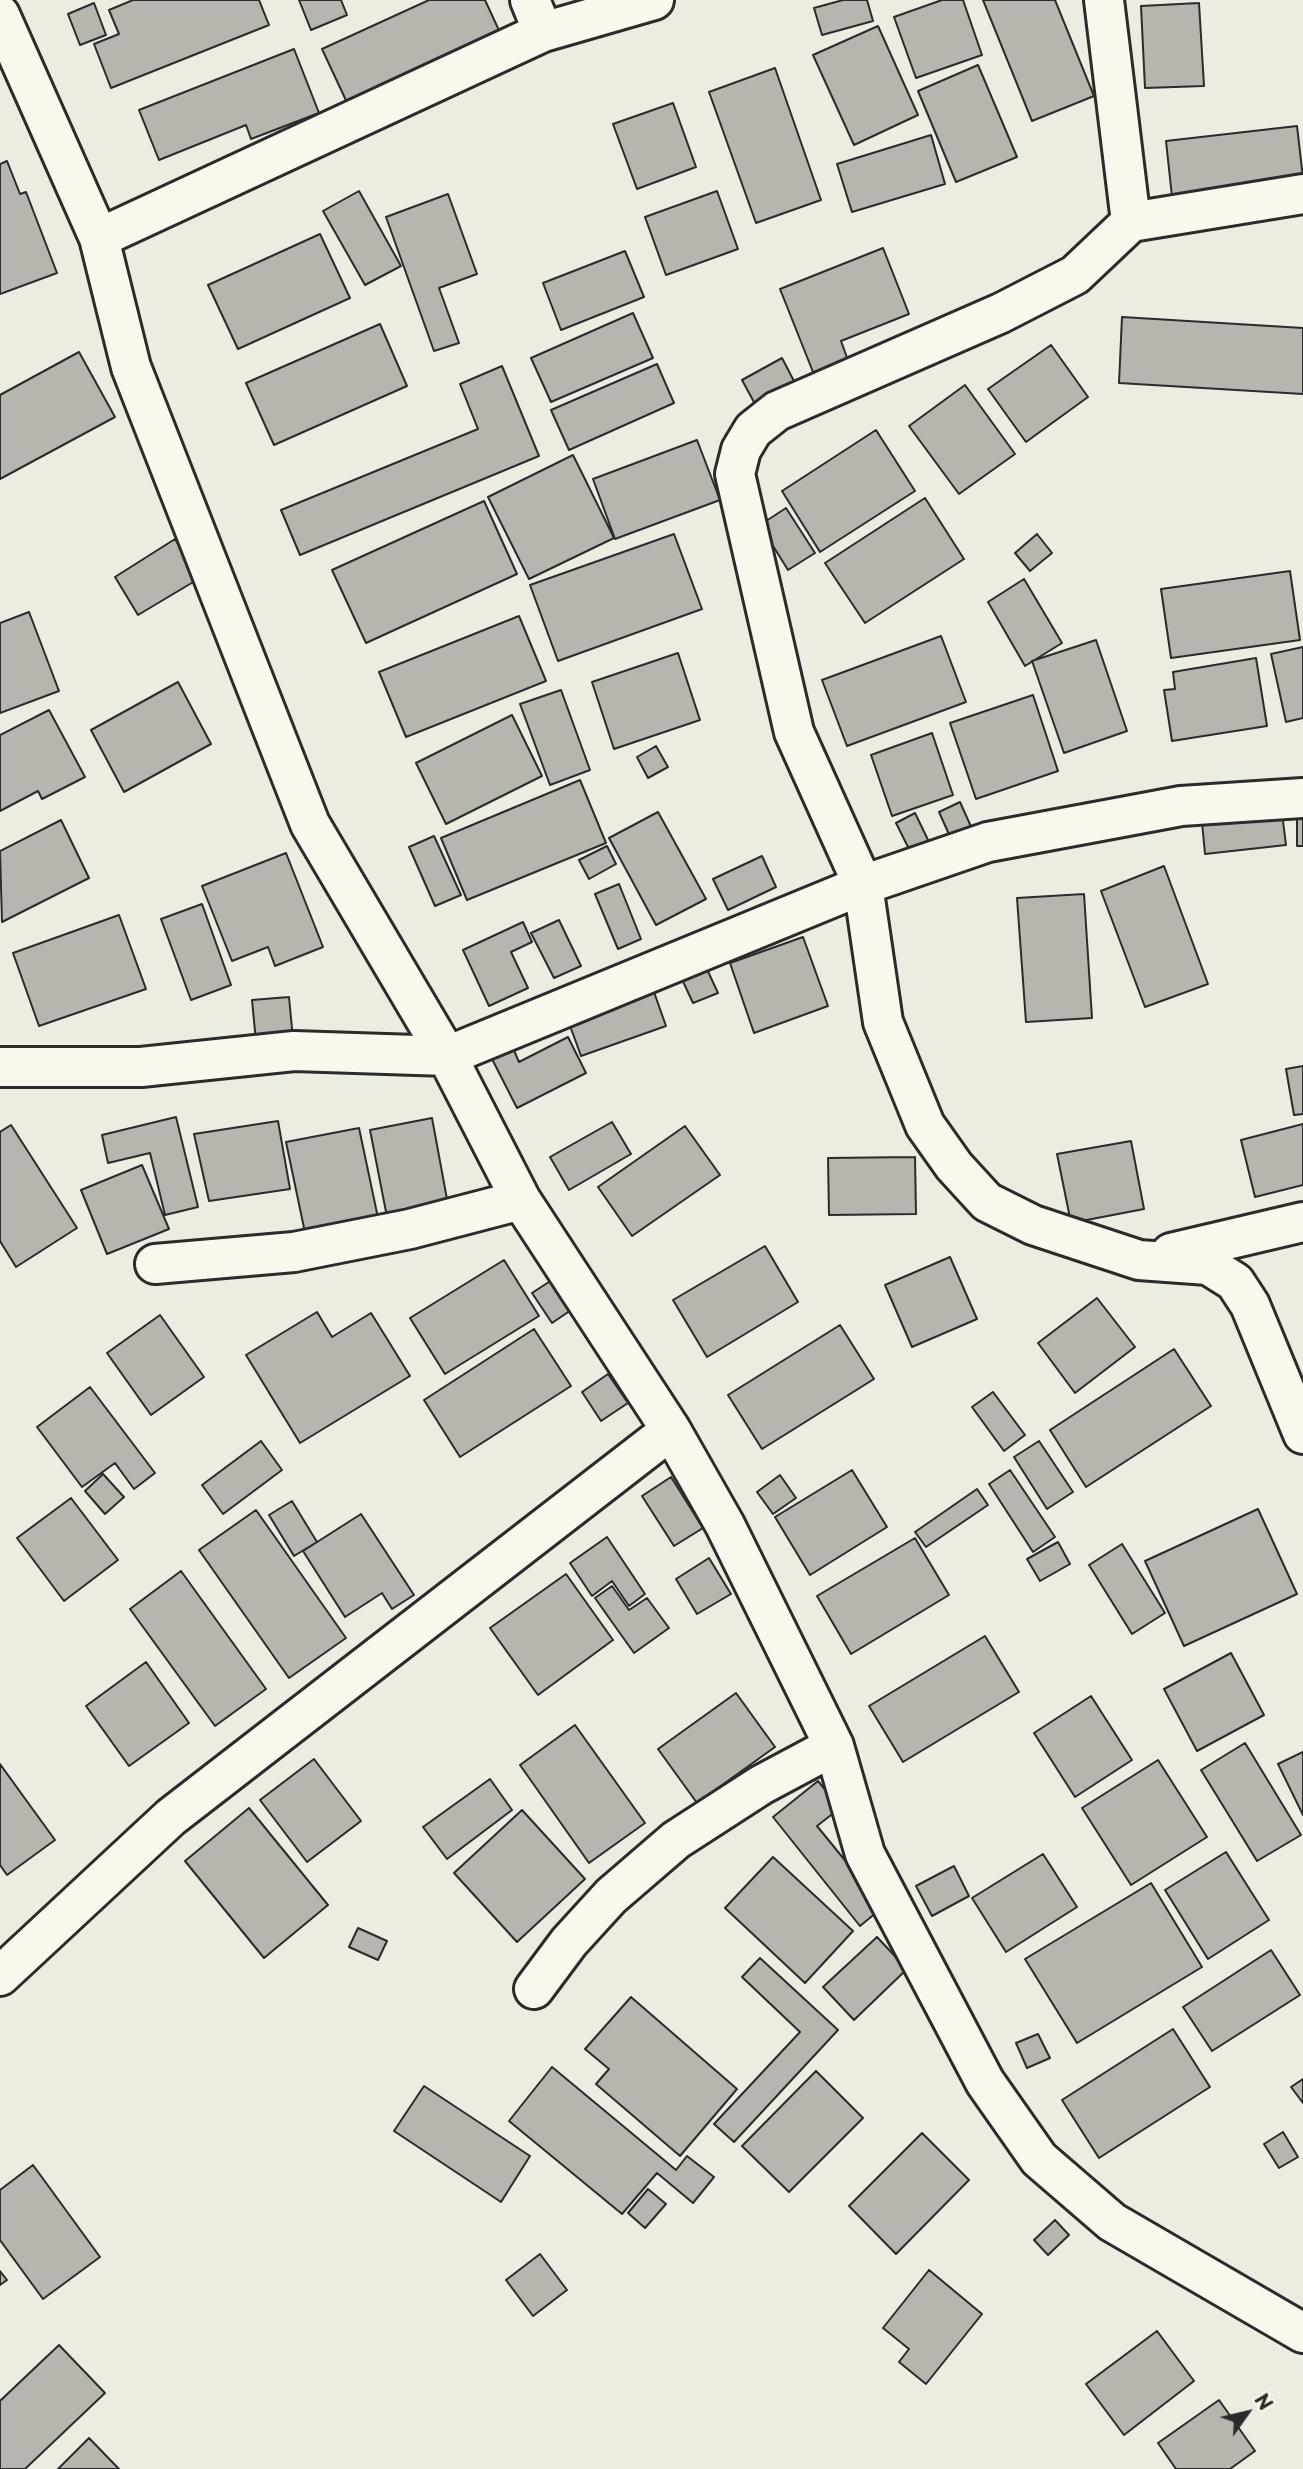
<!DOCTYPE html>
<style>
body{margin:0}
#map{position:relative;width:1303px;height:2469px;overflow:hidden;background:#eeebe0;font-family:"Playpen Sans",sans-serif}
canvas{display:block}
.north{position:absolute;left:1212px;top:2378px;width:70px;height:70px;-webkit-text-stroke:5px #fbf7ec;paint-order:stroke;rotate:56deg;font-size:19px;font-weight:700;line-height:28px;text-align:center;color:#2b2b2b}
.north::after{content:'';display:block;margin:auto;width:24px;height:32px;background:#2b2b2b;clip-path:polygon(50% 0,100% 100%,50% 72%,0 100%)}
</style>
<div id="map">
<canvas width="1303" height="2469"></canvas>
<div class="north">N</div>
</div>
<script>
const ctx = document.querySelector('canvas').getContext('2d');
ctx.lineJoin = 'round';
function fill(path, color) { ctx.fillStyle = color; ctx.fill(path, 'evenodd'); }
const poly = rows => new Path2D(rows.map(r => 'M' + r).join(''));
function strokePath(path, color, width, dash) { ctx.strokeStyle = color; ctx.lineWidth = width; ctx.lineCap = dash ? 'butt' : 'round'; ctx.setLineDash(dash || []); ctx.stroke(path); }
const building = poly([
 [133,0,259,0,269,25,111,88,94,44,119,34,109,10,133,0],
 [299,0,341,0,347,15,311,30,299,0],
 [429,0,485,0,503,39,350,109,322,49,429,0],
 [843,0,867,0,873,21,822,35,814,8,843,0],
 [942,0,963,0,982,55,916,78,894,17,942,0],
 [983,0,1055,0,1094,96,1032,121,983,0],
 [94,3,106,35,80,45,68,14,94,3],
 [1199,3,1204,86,1145,88,1141,6,1199,3],
 [878,26,918,115,854,145,813,55,878,26],
 [294,49,319,113,251,139,246,125,159,160,139,110,294,49],
 [978,65,1017,157,956,182,918,91,978,65],
 [775,68,821,200,756,223,709,92,775,68],
 [673,103,696,167,637,189,613,124,673,103],
 [1297,126,1303,178,1173,206,1166,141,1297,126],
 [931,135,945,184,852,212,837,164,931,135],
 [7,161,20,194,26,192,57,273,0,294,0,164,7,161],
 [359,191,401,266,365,285,323,211,359,191],
 [717,191,738,249,666,275,645,217,717,191],
 [448,194,477,274,439,288,459,343,434,351,386,217,448,194],
 [320,234,350,298,238,349,208,285,320,234],
 [883,248,909,314,841,341,849,363,815,377,780,289,883,248],
 [625,251,644,297,561,330,543,283,625,251],
 [633,313,653,358,551,402,531,358,633,313],
 [1122,317,1303,328,1303,394,1119,383,1122,317],
 [380,324,407,386,274,445,246,383,380,324],
 [1051,345,1088,397,1026,442,988,389,1051,345],
 [79,352,115,417,0,479,0,395,79,352],
 [782,358,795,383,755,404,742,380,782,358],
 [657,364,674,403,569,450,551,410,657,364],
 [502,366,539,456,300,555,281,510,478,429,460,384,502,366],
 [965,385,1015,454,959,494,909,426,965,385],
 [876,430,915,491,820,552,782,491,876,430],
 [697,440,720,500,615,539,593,479,697,440],
 [573,455,614,538,529,579,488,497,573,455],
 [925,498,964,559,865,623,825,563,925,498],
 [484,501,517,574,366,643,332,570,484,501],
 [786,508,815,553,788,570,760,525,786,508],
 [674,534,702,609,558,661,530,585,674,534],
 [1037,534,1052,553,1030,571,1015,553,1037,534],
 [175,539,200,578,138,615,115,577,175,539],
 [1290,571,1300,640,1171,658,1161,589,1290,571],
 [1024,579,1062,643,1025,666,988,602,1024,579],
 [29,612,59,691,0,713,0,623,29,612],
 [519,616,546,681,406,737,379,672,519,616],
 [941,636,966,702,847,746,822,680,941,636],
 [1096,640,1127,731,1064,753,1032,661,1096,640],
 [1303,647,1303,718,1286,722,1271,654,1303,647],
 [678,653,700,720,614,749,592,682,678,653],
 [1256,658,1267,726,1172,741,1164,690,1175,689,1173,672,1256,658],
 [178,682,211,744,124,792,91,730,178,682],
 [561,690,590,770,550,785,520,704,561,690],
 [1033,695,1058,771,976,799,950,723,1033,695],
 [49,710,85,777,42,799,38,791,0,811,0,735,49,710],
 [512,715,542,776,446,824,416,763,512,715],
 [932,733,953,795,892,816,871,755,932,733],
 [656,746,668,767,648,778,637,757,656,746],
 [580,780,606,843,467,900,441,838,580,780],
 [960,802,973,831,952,841,939,812,960,802],
 [1297,810,1303,810,1303,846,1297,846,1297,810],
 [658,812,706,899,656,925,609,838,658,812],
 [915,813,930,844,911,853,896,823,915,813],
 [1282,813,1286,845,1205,854,1202,822,1282,813],
 [61,820,89,878,2,922,0,851,61,820],
 [434,836,461,895,435,906,409,847,434,836],
 [607,846,616,864,589,879,579,860,607,846],
 [286,853,323,947,275,966,268,947,232,961,202,886,286,853],
 [762,856,776,887,728,910,713,879,762,856],
 [1164,866,1208,984,1145,1007,1101,891,1164,866],
 [619,884,641,939,618,949,595,894,619,884],
 [1084,894,1092,1018,1026,1022,1017,898,1084,894],
 [202,904,231,985,191,1000,161,919,202,904],
 [119,915,146,989,39,1026,13,953,119,915],
 [559,920,581,966,554,978,531,933,559,920],
 [523,922,532,942,511,952,528,988,489,1006,463,950,523,922],
 [803,937,828,1006,754,1033,730,963,803,937],
 [705,965,718,993,693,1003,680,975,705,965],
 [654,992,666,1026,581,1056,569,1023,654,992],
 [289,997,293,1039,256,1042,252,1000,289,997],
 [568,1037,586,1073,517,1108,491,1057,512,1046,519,1062,568,1037],
 [1303,1066,1303,1114,1294,1115,1286,1069,1303,1066],
 [176,1117,198,1207,165,1215,150,1153,108,1163,102,1135,176,1117],
 [432,1118,449,1210,388,1222,370,1130,432,1118],
 [278,1121,290,1189,209,1201,194,1134,278,1121],
 [612,1122,631,1154,569,1190,550,1157,612,1122],
 [1303,1124,1303,1185,1255,1197,1241,1140,1303,1124],
 [11,1125,77,1228,16,1267,0,1241,0,1132,11,1125],
 [685,1126,720,1175,632,1236,598,1187,685,1126],
 [359,1128,381,1232,308,1247,286,1142,359,1128],
 [1131,1141,1144,1209,1071,1223,1057,1154,1131,1141],
 [915,1157,916,1214,829,1215,828,1158,915,1157],
 [142,1165,169,1229,107,1254,81,1190,142,1165],
 [765,1246,798,1302,707,1357,673,1300,765,1246],
 [950,1257,977,1319,912,1347,885,1285,950,1257],
 [504,1260,539,1316,445,1374,410,1318,504,1260],
 [561,1274,580,1304,552,1323,532,1293,561,1274],
 [1097,1298,1135,1347,1075,1393,1038,1343,1097,1298],
 [317,1312,332,1337,371,1313,410,1376,300,1443,246,1355,317,1312],
 [160,1315,204,1377,151,1415,107,1353,160,1315],
 [840,1325,874,1379,762,1449,728,1395,840,1325],
 [534,1329,571,1386,460,1457,424,1400,534,1329],
 [1174,1349,1211,1406,1086,1487,1050,1430,1174,1349],
 [608,1374,628,1403,601,1421,582,1392,608,1374],
 [90,1387,155,1473,134,1489,115,1463,82,1487,37,1427,90,1387],
 [993,1392,1025,1435,1004,1451,972,1407,993,1392],
 [261,1441,282,1470,223,1514,202,1485,261,1441],
 [1039,1441,1073,1492,1047,1509,1014,1457,1039,1441],
 [852,1470,887,1527,810,1575,775,1517,852,1470],
 [1010,1470,1055,1537,1033,1552,989,1484,1010,1470],
 [103,1474,124,1497,105,1514,85,1491,103,1474],
 [780,1475,796,1498,773,1514,757,1492,780,1475],
 [671,1477,703,1528,674,1546,642,1496,671,1477],
 [977,1489,988,1505,926,1547,915,1532,977,1489],
 [71,1498,118,1560,64,1601,17,1538,71,1498],
 [292,1501,317,1542,294,1556,269,1515,292,1501],
 [1258,1509,1297,1594,1184,1646,1145,1561,1258,1509],
 [256,1510,346,1638,289,1678,199,1550,256,1510],
 [361,1514,414,1595,392,1609,382,1593,345,1617,303,1551,361,1514],
 [607,1537,645,1594,629,1606,612,1581,592,1596,570,1563,607,1537],
 [915,1538,949,1595,851,1654,817,1596,915,1538],
 [1058,1542,1070,1564,1040,1581,1027,1559,1058,1542],
 [1122,1544,1165,1613,1132,1634,1089,1565,1122,1544],
 [709,1558,731,1594,697,1614,676,1579,709,1558],
 [181,1571,266,1689,215,1726,130,1609,181,1571],
 [566,1574,613,1640,538,1695,490,1628,566,1574],
 [612,1586,629,1610,647,1598,669,1628,634,1653,595,1598,612,1586],
 [985,1636,1019,1692,903,1762,869,1706,985,1636],
 [1231,1653,1264,1715,1197,1751,1164,1689,1231,1653],
 [146,1662,189,1723,129,1766,86,1706,146,1662],
 [736,1693,775,1747,697,1803,658,1749,736,1693],
 [1091,1696,1132,1760,1075,1797,1034,1733,1091,1696],
 [575,1725,645,1823,589,1863,520,1765,575,1725],
 [1245,1743,1301,1835,1257,1861,1201,1770,1245,1743],
 [1303,1752,1303,1815,1278,1764,1303,1752],
 [314,1759,361,1821,307,1862,260,1800,314,1759],
 [1158,1760,1207,1837,1131,1885,1082,1808,1158,1760],
 [0,1764,55,1840,7,1875,0,1865,0,1764],
 [490,1779,512,1810,447,1859,423,1827,490,1779],
 [818,1781,840,1808,817,1826,883,1907,860,1926,773,1817,818,1781],
 [249,1808,328,1905,264,1958,185,1861,249,1808],
 [522,1810,585,1879,517,1942,454,1873,522,1810],
 [1226,1852,1269,1920,1208,1959,1165,1890,1226,1852],
 [1043,1854,1077,1907,1006,1952,972,1898,1043,1854],
 [773,1857,853,1931,805,1983,725,1908,773,1857],
 [954,1866,969,1896,932,1916,916,1886,954,1866],
 [1151,1883,1202,1967,1077,2043,1025,1959,1151,1883],
 [358,1928,387,1941,378,1960,349,1947,358,1928],
 [877,1937,907,1969,854,2020,823,1987,877,1937],
 [1271,1950,1300,1995,1212,2051,1183,2007,1271,1950],
 [760,1958,838,2030,734,2142,714,2124,800,2032,742,1977,760,1958],
 [631,1997,737,2089,680,2156,596,2084,609,2069,585,2049,631,1997],
 [1173,2029,1210,2087,1099,2158,1062,2100,1173,2029],
 [1038,2034,1050,2058,1027,2068,1016,2043,1038,2034],
 [552,2067,676,2170,687,2156,714,2177,693,2203,657,2173,622,2214,509,2121,552,2067],
 [816,2071,863,2118,789,2192,742,2146,816,2071],
 [1303,2079,1303,2103,1291,2087,1303,2079],
 [424,2086,530,2156,501,2202,394,2131,424,2086],
 [1283,2132,1298,2157,1279,2168,1264,2144,1283,2132],
 [922,2133,969,2180,896,2254,849,2206,922,2133],
 [33,2165,100,2257,43,2299,0,2240,0,2190,33,2165],
 [648,2189,666,2204,645,2228,628,2213,648,2189],
 [1055,2220,1069,2235,1048,2255,1034,2240,1055,2220],
 [540,2254,567,2290,533,2316,506,2280,540,2254],
 [929,2270,982,2314,926,2384,899,2362,909,2349,883,2328,929,2270],
 [0,2271,7,2280,0,2285,0,2271],
 [1157,2331,1194,2381,1124,2435,1086,2384,1157,2331],
 [59,2345,105,2393,25,2469,0,2469,0,2401,59,2345],
 [1219,2400,1255,2451,1230,2469,1176,2469,1158,2443,1219,2400],
 [89,2438,119,2469,58,2469,89,2438]
]);
fill(building, '#b8b5ae');
strokePath(building, '#2b2b2b', 2);
const minor = poly([
 [530,0,543,32],
 [1104,0,1131,222,1075,275,1001,313,777,411,753,430,741,450,735,474,794,732,863,885,883,1022,925,1125,954,1166,987,1202,1033,1225,1139,1260,1208,1265,1235,1282,1250,1305,1303,1434],
 [0,15,99,238,131,367,310,824,447,1056,521,1200,671,1430,725,1525,834,1746,865,1854,985,2082,1039,2159,1112,2222,1303,2333],
 [1131,222,1303,194],
 [99,238,543,32,654,0],
 [0,1067,141,1067,294,1051,447,1056,863,885,988,842,1181,806,1303,798],
 [1171,1253,1303,1222],
 [155,1264,294,1252,410,1229,521,1200],
 [0,1976,171,1817,671,1430],
 [534,1989,569,1942,611,1896,676,1840,761,1785,834,1746]
]);
strokePath(minor, '#2b2b2b', 44);
strokePath(minor, '#fbf7ec', 38);
</script>
